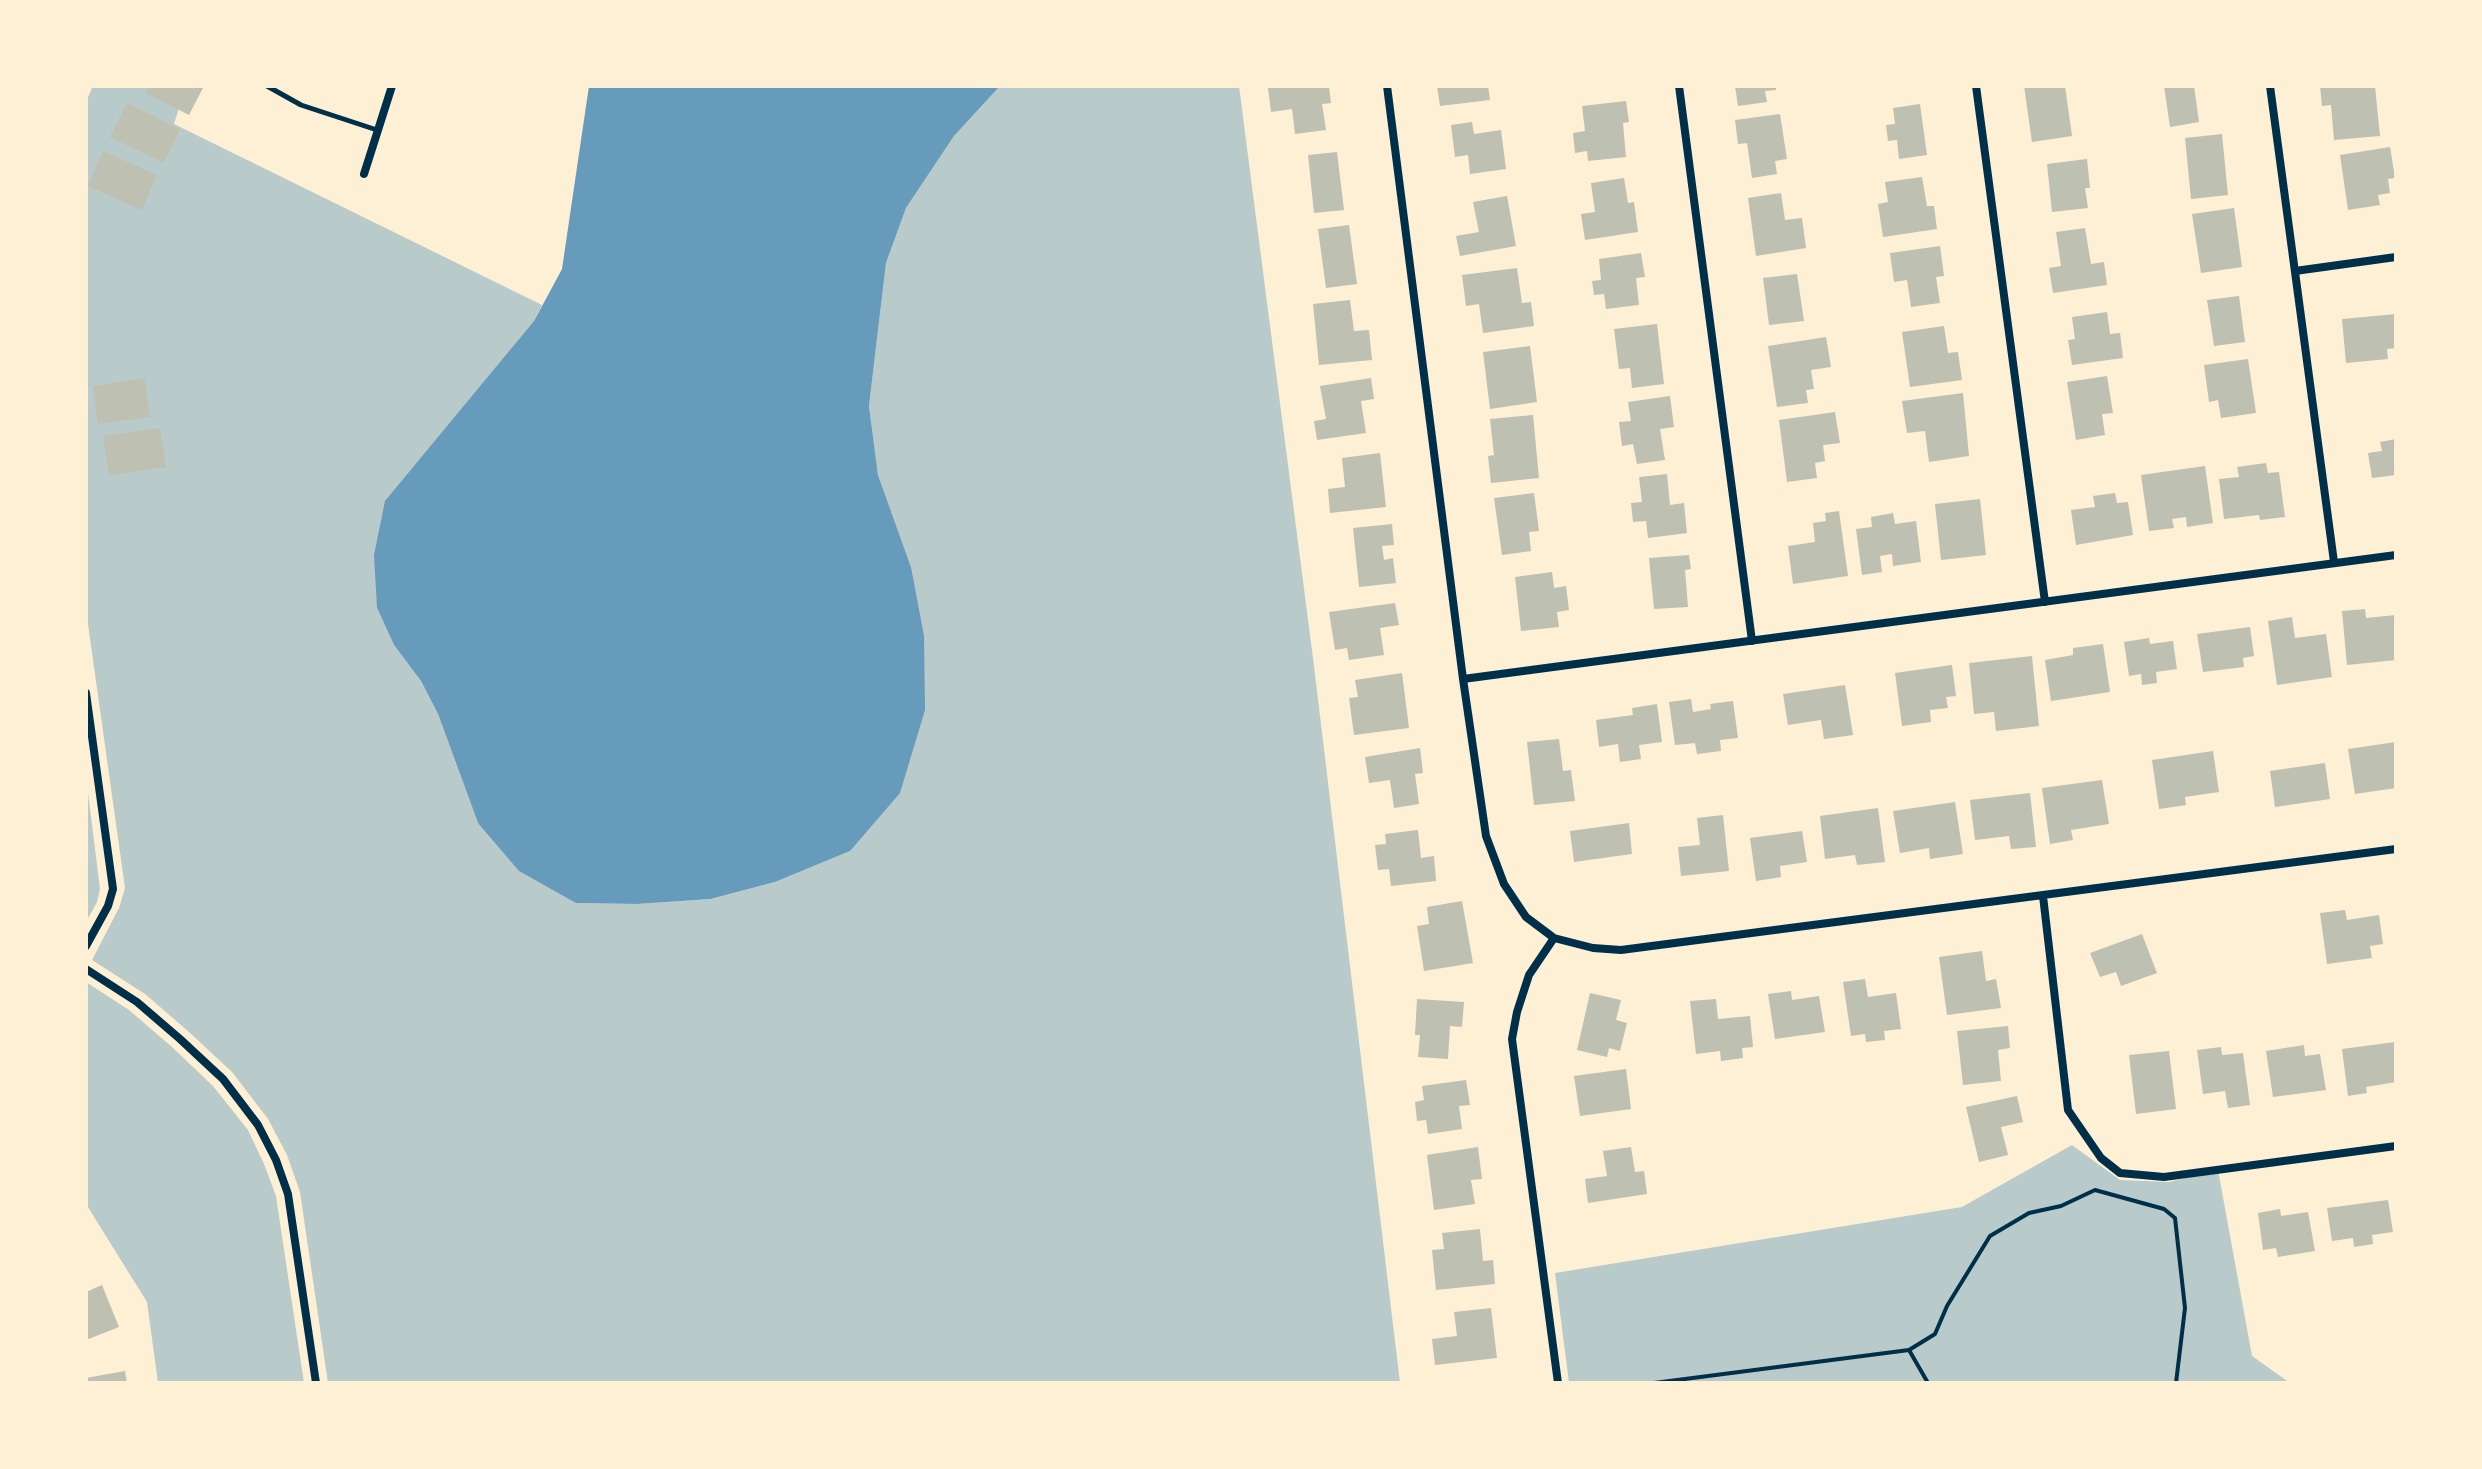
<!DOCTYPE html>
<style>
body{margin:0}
#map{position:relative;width:2482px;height:1469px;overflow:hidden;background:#fdf0d5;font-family:"Sofia Sans Condensed",sans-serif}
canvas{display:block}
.frame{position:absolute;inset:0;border:88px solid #fdf0d5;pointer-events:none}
</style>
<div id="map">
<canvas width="2482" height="1469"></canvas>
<div class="frame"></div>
</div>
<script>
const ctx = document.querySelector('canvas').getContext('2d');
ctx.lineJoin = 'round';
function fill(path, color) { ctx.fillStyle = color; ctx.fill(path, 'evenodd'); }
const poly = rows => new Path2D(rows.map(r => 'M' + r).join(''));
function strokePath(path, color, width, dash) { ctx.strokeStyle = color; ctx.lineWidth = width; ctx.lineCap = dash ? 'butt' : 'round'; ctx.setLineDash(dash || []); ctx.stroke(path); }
fill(poly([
 [93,86,186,86,174,124,542,305,534,321,435,443,377,608,394,645,421,681,438,714,478,823,576,903,637,904,712,899,775,882,850,851,911,567,878,475,869,406,886,263,906,208,954,136,1000,86,1239,86,1314,666,1400,1383,328,1383,300,1192,287,1155,268,1119,232,1072,189,1032,145,994,92,960,119,908,125,888,86,610,86,102],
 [86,777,100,889,97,902,86,922],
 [86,982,129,1010,172,1047,213,1086,248,1130,264,1164,276,1196,304,1383,158,1383,147,1302,86,1204],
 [2072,1145,2120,1180,2169,1182,2218,1170,2252,1356,2290,1383,1569,1383,1555,1273,1962,1207]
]), '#b9caca');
fill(poly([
 [589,86,1000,86,954,136,906,208,886,263,869,406,878,475,911,567,924,636,925,710,900,793,850,851,775,882,711,899,637,904,576,903,519,871,478,823,438,714,421,681,394,645,377,608,374,555,385,501,534,321,562,269]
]), '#669bbc');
fill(poly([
 [149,86,204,86,189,115,145,93],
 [1279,86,1329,86,1331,103,1322,104,1326,130,1295,134,1292,109,1271,112,1268,88],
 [1437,86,1488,86,1490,100,1440,106],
 [1735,86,1776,86,1776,90,1765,91,1767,102,1738,106],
 [2024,86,2065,86,2072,136,2032,142],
 [2164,86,2194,86,2199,122,2170,127],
 [2320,86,2375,86,2380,136,2334,140,2331,105,2322,106],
 [1626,101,1629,122,1623,123,1626,157,1588,161,1587,151,1575,153,1573,133,1585,131,1582,106],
 [127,103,180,129,164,163,110,137],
 [1920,104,1927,155,1899,159,1897,140,1888,141,1886,125,1895,124,1893,108],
 [1780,114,1787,159,1775,161,1777,174,1752,178,1747,143,1738,144,1735,120],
 [1472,122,1474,134,1501,130,1506,169,1470,174,1468,155,1455,157,1451,125],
 [2222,134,2228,195,2191,199,2185,138],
 [2390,147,2395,178,2388,179,2390,193,2378,195,2380,205,2348,210,2340,155],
 [103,151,157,175,142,210,88,186],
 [1337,152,1344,210,1314,213,1308,155],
 [2087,159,2090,188,2085,188,2088,208,2052,212,2047,164],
 [1922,177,1927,206,1934,206,1937,229,1883,237,1878,204,1888,202,1885,182],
 [1624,178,1628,203,1634,202,1638,232,1585,240,1581,214,1595,212,1591,183],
 [1781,193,1785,220,1802,218,1806,248,1756,256,1748,198],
 [1507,196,1516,246,1460,256,1456,236,1479,232,1473,202],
 [2234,208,2242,267,2201,273,2192,214],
 [1349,225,1357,284,1326,288,1318,229],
 [2085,228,2091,264,2104,262,2107,285,2053,293,2049,268,2061,266,2056,232],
 [1940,246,1944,276,1936,277,1940,303,1911,307,1907,280,1894,282,1890,253],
 [1641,253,1645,277,1636,278,1639,305,1606,309,1604,294,1594,295,1592,281,1601,280,1599,259],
 [1517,268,1522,303,1531,302,1534,326,1483,333,1479,304,1466,306,1462,275],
 [1797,274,1804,321,1769,325,1763,278],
 [2239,296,2245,342,2214,346,2207,300],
 [1350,300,1354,331,1369,330,1372,360,1319,365,1313,304],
 [2107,312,2110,334,2120,333,2123,358,2072,365,2068,340,2075,339,2072,317],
 [2396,314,2396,348,2387,349,2388,359,2346,363,2342,319],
 [1657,324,1664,384,1632,388,1630,368,1619,369,1614,329],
 [1944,326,1948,353,1958,352,1962,380,1910,387,1902,332],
 [1826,337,1831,367,1811,370,1814,389,1806,390,1808,403,1777,407,1768,346],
 [1530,346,1537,402,1490,409,1483,352],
 [2248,359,2256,413,2221,418,2218,400,2209,402,2204,365],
 [2107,376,2113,413,2102,414,2105,435,2076,440,2067,382],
 [145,378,150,417,98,424,93,386],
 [1371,378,1374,399,1361,401,1366,433,1317,440,1314,421,1326,419,1320,386],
 [1963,393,1969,456,1929,462,1925,431,1907,433,1902,401],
 [1670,396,1674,427,1660,429,1665,460,1637,464,1633,444,1622,446,1619,422,1631,421,1628,402],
 [1835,412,1840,443,1823,445,1825,461,1815,463,1817,478,1787,482,1779,420],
 [1533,415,1539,478,1491,483,1488,456,1494,455,1490,419],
 [160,428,166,467,109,475,103,436],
 [2396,439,2396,475,2372,478,2368,453,2382,451,2380,442],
 [1380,453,1386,507,1330,513,1328,489,1345,487,1342,458],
 [2266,463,2268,473,2279,472,2285,517,2260,520,2259,515,2224,519,2219,479,2239,477,2237,467],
 [2205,466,2213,523,2187,527,2186,517,2172,519,2174,528,2149,531,2141,475],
 [1667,474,1670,505,1684,503,1687,533,1648,538,1646,521,1633,522,1631,503,1642,502,1639,477],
 [1534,493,1539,531,1529,532,1531,551,1502,555,1494,498],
 [2115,493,2117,503,2128,502,2133,535,2076,545,2071,510,2095,507,2093,496],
 [1980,499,1986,555,1941,560,1935,504],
 [1839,511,1848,576,1793,584,1788,546,1815,542,1813,523,1826,521,1825,513],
 [1893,513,1895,524,1916,521,1921,562,1893,566,1892,554,1880,556,1882,572,1862,575,1856,529,1872,527,1871,517],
 [1392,524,1394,545,1382,546,1384,560,1393,558,1396,583,1359,587,1353,528],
 [1689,555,1691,569,1685,570,1688,607,1654,609,1649,558],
 [1552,572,1554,588,1566,586,1569,610,1557,612,1559,627,1521,631,1515,577],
 [1395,603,1399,625,1380,628,1384,655,1349,660,1347,648,1335,650,1329,612],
 [2365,609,2366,618,2396,615,2396,660,2347,665,2342,611],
 [2292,617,2295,638,2326,634,2332,677,2277,685,2268,621],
 [2250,627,2254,656,2243,658,2244,667,2203,672,2197,634],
 [2149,638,2150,644,2173,641,2177,669,2156,672,2157,683,2142,685,2141,674,2129,676,2124,642],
 [2103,644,2110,692,2051,701,2045,660,2073,655,2073,648],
 [2032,656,2039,726,1996,731,1994,712,1974,714,1969,663],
 [1952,665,1956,696,1946,697,1948,708,1930,710,1931,722,1902,726,1895,673],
 [1402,673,1409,728,1354,735,1349,698,1358,697,1355,680],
 [1845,685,1853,735,1824,739,1821,720,1788,725,1783,694],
 [1691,699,1693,712,1711,709,1710,704,1733,701,1738,738,1720,740,1721,751,1697,754,1695,743,1675,745,1669,702],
 [1657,704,1662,742,1639,745,1641,759,1620,762,1618,744,1599,747,1596,720,1633,715,1632,708],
 [1559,739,1563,771,1571,770,1575,801,1534,805,1527,742],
 [2396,742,2396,788,2355,794,2348,749],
 [1420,748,1423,773,1415,774,1419,804,1394,808,1390,780,1369,783,1365,757],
 [2213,751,2219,792,2185,797,2186,805,2159,809,2152,760],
 [2325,763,2330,799,2275,807,2270,771],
 [2102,780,2109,824,2071,830,2073,840,2050,844,2042,788],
 [2030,793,2036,847,2011,849,2009,836,1975,840,1970,800],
 [1955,802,1963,854,1930,859,1929,848,1900,853,1893,811],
 [1878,808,1885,862,1857,865,1855,855,1825,859,1820,816],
 [1723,815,1729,871,1681,876,1678,847,1700,845,1697,818],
 [1629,823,1632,854,1574,862,1570,831],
 [1418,830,1421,858,1434,856,1436,881,1391,886,1389,869,1378,870,1375,845,1386,844,1385,834],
 [1802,831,1807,862,1780,866,1781,877,1756,881,1750,838],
 [1462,901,1473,963,1424,971,1417,926,1429,924,1427,907],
 [2345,910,2347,920,2379,915,2383,944,2370,946,2372,958,2327,964,2320,913],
 [2142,934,2157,973,2121,986,2116,972,2100,977,2090,953],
 [1982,951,1986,981,1996,979,2001,1008,1947,1015,1939,957],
 [1865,979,1868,997,1896,993,1901,1029,1884,1031,1885,1040,1866,1042,1865,1034,1851,1036,1843,982],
 [1791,991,1792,1000,1819,996,1825,1032,1775,1039,1768,994],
 [1590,993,1621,1000,1616,1020,1627,1023,1620,1051,1609,1048,1607,1057,1577,1050],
 [1417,999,1464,1002,1462,1027,1450,1026,1448,1059,1418,1057,1420,1035,1415,1035],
 [1716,999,1718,1019,1750,1016,1753,1047,1742,1048,1743,1058,1721,1061,1720,1051,1696,1054,1690,1001],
 [2008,1026,2010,1048,1998,1050,2001,1081,1963,1085,1957,1031],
 [2395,1042,2396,1082,2366,1087,2367,1093,2348,1096,2342,1049],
 [2304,1045,2305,1056,2320,1054,2326,1090,2273,1097,2266,1051],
 [2221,1047,2222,1055,2243,1053,2250,1105,2228,1108,2225,1091,2203,1094,2197,1050],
 [2169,1051,2176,1109,2136,1114,2129,1055],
 [1626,1069,1631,1109,1580,1116,1574,1076],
 [1466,1080,1470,1105,1459,1106,1462,1129,1428,1134,1426,1120,1417,1121,1415,1102,1424,1100,1422,1086],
 [2017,1096,2023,1122,2001,1127,2008,1155,1979,1162,1966,1107],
 [1478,1147,1482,1179,1471,1180,1475,1204,1434,1210,1427,1155],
 [1631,1147,1635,1172,1644,1171,1647,1194,1588,1203,1585,1179,1607,1176,1603,1151],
 [2388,1200,2393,1232,2372,1235,2373,1244,2354,1247,2353,1238,2332,1241,2327,1208],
 [2280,1209,2281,1216,2308,1212,2315,1251,2278,1257,2276,1248,2263,1250,2258,1213],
 [1480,1229,1483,1261,1493,1260,1495,1284,1436,1290,1432,1250,1444,1249,1442,1233],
 [102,1285,119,1327,86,1340,86,1292],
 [1491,1308,1497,1358,1435,1365,1432,1339,1457,1336,1454,1312],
 [125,1371,127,1383,86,1383,86,1378]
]), '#bec0b2');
strokePath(poly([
 [1909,1350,1928,1383],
 [1654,1383,1909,1350,1935,1334,1947,1306,1990,1236,2029,1213,2061,1206,2095,1190,2164,1209,2175,1218,2185,1308,2176,1383]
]), '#003049', 4);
strokePath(poly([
 [267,86,301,105,377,130]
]), '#003049', 5);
strokePath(poly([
 [1387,86,1463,679,1486,836,1504,884,1526,917,1554,938,1593,948,1621,950,2396,849],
 [1679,86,1752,641],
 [1976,86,2045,602],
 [2270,86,2334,562],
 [364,174,392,86],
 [2295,271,2396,257],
 [1463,679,2396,555],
 [86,693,113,889,108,906,86,946],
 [2043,896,2068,1110,2101,1158,2120,1173,2164,1177,2396,1146],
 [1554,938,1529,975,1517,1012,1512,1039,1558,1383],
 [86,969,137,1002,180,1039,223,1079,258,1125,276,1160,288,1194,316,1383]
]), '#003049', 8);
</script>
